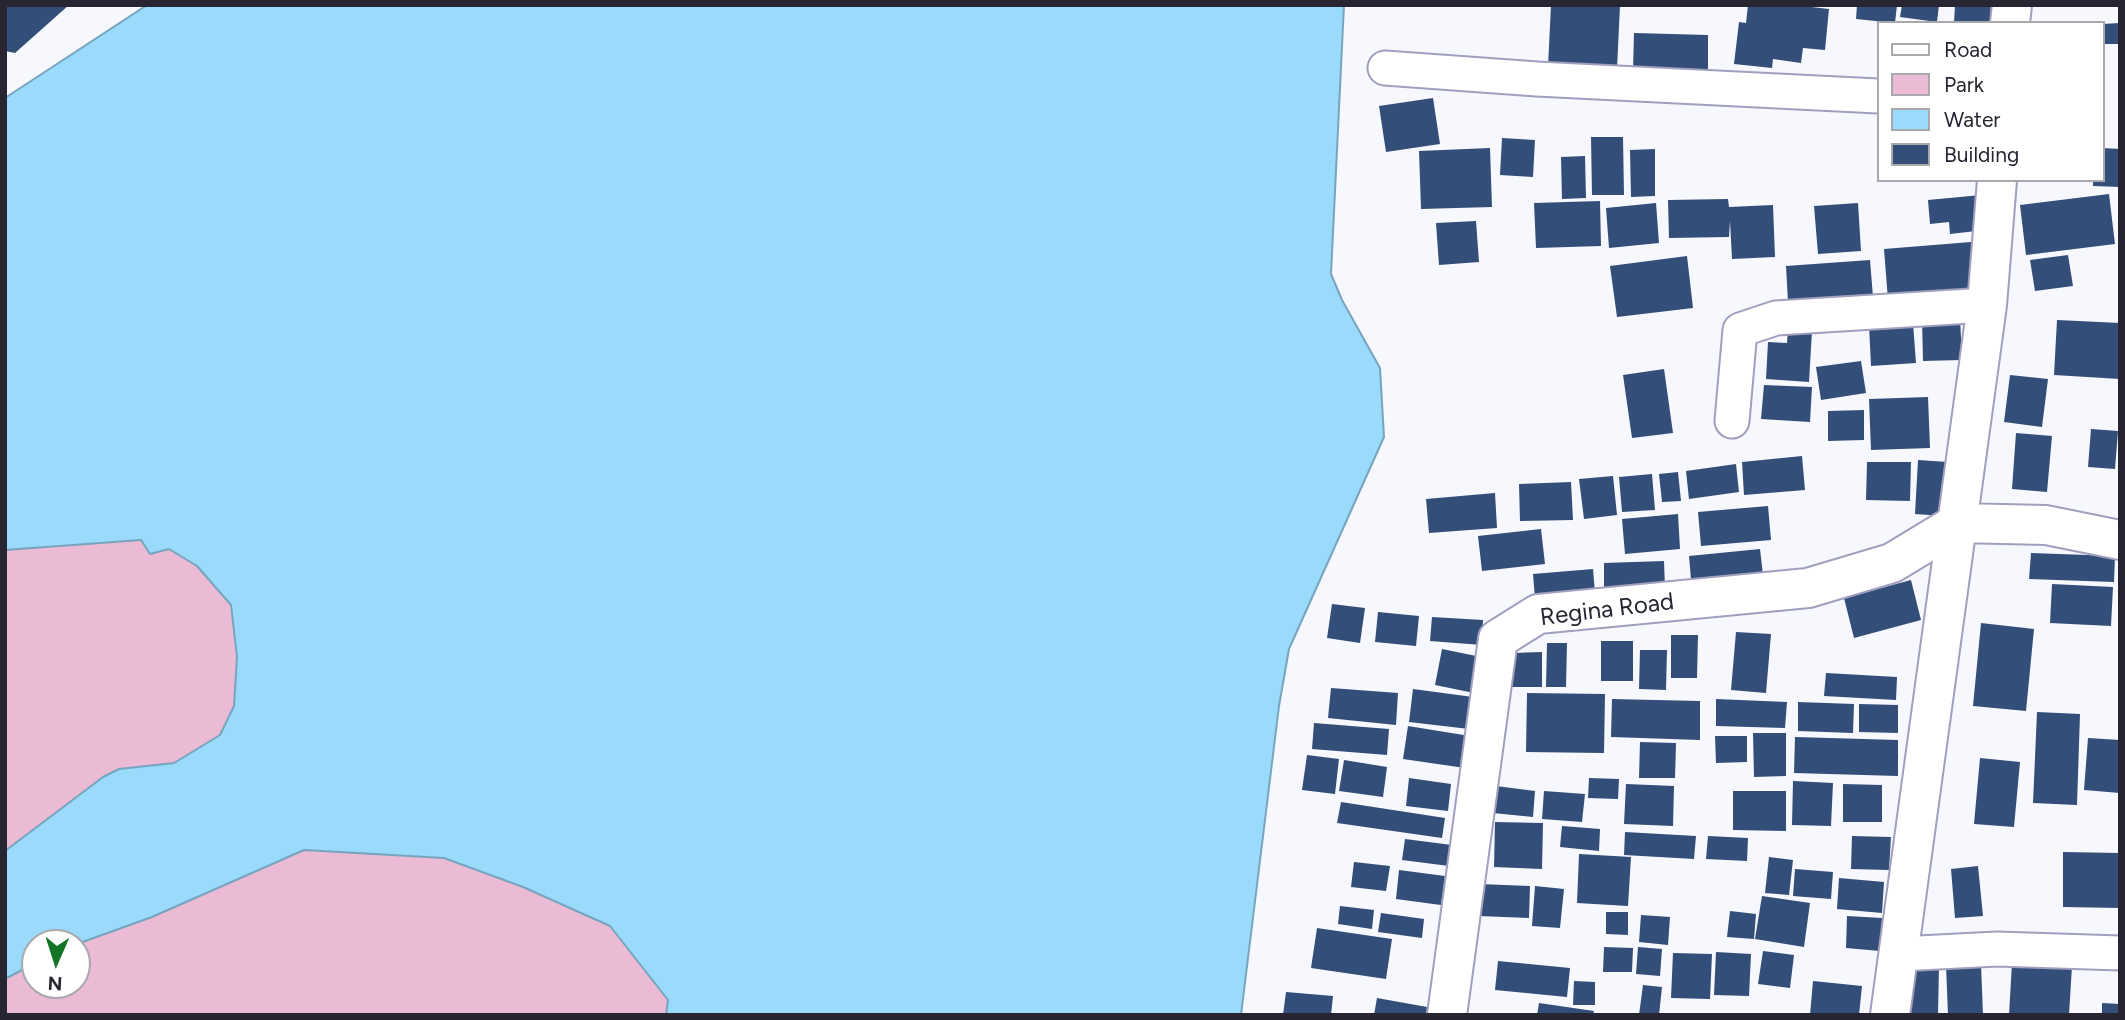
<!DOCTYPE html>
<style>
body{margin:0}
#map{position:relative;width:2125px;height:1020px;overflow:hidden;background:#f7f7fe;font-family:Figtree,sans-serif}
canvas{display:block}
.frame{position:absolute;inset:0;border:7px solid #262531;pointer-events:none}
.legend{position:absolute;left:1877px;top:21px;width:228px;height:161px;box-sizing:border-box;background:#fff;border:2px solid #a8a8ad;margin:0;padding:9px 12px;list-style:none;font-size:21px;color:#262531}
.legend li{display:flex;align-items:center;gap:14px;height:35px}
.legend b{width:35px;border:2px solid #a8a8ad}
.north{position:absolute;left:21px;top:929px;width:70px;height:70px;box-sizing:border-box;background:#fff;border:2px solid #a8a8ad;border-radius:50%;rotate:183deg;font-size:19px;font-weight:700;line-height:28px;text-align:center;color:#262531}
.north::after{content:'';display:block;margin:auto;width:24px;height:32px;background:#127526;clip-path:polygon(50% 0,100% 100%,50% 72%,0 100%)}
</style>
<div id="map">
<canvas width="2125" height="1020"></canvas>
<div class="frame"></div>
<ul class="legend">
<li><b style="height:9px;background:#fff"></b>Road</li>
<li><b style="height:19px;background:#ebbbd5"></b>Park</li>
<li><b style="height:19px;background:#9adafa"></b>Water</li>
<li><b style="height:19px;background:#334e78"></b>Building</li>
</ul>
<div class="north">N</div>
</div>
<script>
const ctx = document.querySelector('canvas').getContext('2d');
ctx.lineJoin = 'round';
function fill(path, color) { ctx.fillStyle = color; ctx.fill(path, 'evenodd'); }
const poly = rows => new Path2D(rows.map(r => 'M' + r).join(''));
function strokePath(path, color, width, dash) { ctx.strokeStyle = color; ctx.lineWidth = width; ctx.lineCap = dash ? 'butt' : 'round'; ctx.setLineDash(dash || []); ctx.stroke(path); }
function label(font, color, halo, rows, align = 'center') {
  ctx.font = font + ' Figtree,sans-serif'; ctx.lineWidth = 7; ctx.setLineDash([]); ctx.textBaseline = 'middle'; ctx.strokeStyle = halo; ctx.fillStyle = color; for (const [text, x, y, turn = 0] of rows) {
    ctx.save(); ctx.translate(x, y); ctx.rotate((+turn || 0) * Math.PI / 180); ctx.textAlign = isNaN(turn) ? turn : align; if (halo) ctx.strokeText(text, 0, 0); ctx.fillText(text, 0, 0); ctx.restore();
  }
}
fill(poly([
 [141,540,169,549,197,566,230,605,237,657,234,706,220,735,174,763,119,769,103,777,5,851,5,550],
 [304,850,444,858,523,887,610,926,668,1000,666,1015,5,1015,5,979,35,963,35,985,77,985,77,944,152,917]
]), '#ebbbd5');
const water = poly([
 [147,5,1344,5,1331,274,1342,300,1380,368,1384,437,1289,649,1279,706,1241,1015,666,1015,668,1000,610,926,523,887,444,858,304,850,152,917,77,944,35,943,35,963,5,979,5,851,103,777,119,769,174,763,220,735,234,706,237,657,231,605,197,566,169,549,150,554,141,540,5,550,5,98,147,5]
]);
fill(water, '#9adafa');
strokePath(water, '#77a4be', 2);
fill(poly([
 [5,5,69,5,15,53,5,51],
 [1551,5,1620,5,1617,69,1548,67],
 [1748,5,1794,5,1829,9,1825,50,1803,48,1801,63,1773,59,1772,68,1734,64,1739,22,1746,23],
 [1857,5,1897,5,1895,23,1856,19],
 [1902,5,1939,5,1937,22,1900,17],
 [1955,5,1991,5,1990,23,1954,23],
 [2120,23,2120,44,2102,44,2102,24],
 [1634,33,1708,35,1708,73,1633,71],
 [1433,98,1440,144,1386,152,1379,106],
 [1591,137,1623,137,1624,195,1592,195],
 [1502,138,1535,140,1533,177,1500,175],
 [1490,148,1492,207,1421,209,1419,151],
 [2102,148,2120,149,2120,187,2093,186,2093,180,2102,180],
 [1655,149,1655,196,1631,197,1630,150],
 [1585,156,1586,198,1562,199,1561,157],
 [2109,194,2115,244,2026,255,2020,205],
 [1981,195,1985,230,1950,234,1949,222,1930,224,1928,200],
 [1728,199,1729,207,1773,205,1775,257,1732,259,1730,221,1729,237,1669,238,1668,200],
 [1600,201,1601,246,1536,248,1534,203],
 [1656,203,1659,243,1609,248,1606,208],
 [1858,203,1861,251,1818,254,1814,206],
 [1476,221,1479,262,1439,265,1436,223],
 [1971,242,1975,292,1888,300,1884,249],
 [2068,255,2073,286,2035,291,2030,260],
 [1687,256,1693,308,1617,317,1610,266],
 [1870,260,1873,297,1788,302,1786,266],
 [1960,317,1962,360,1923,361,1922,319],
 [2057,320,2120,323,2120,379,2054,375],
 [1913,323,1916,363,1871,366,1869,325],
 [1788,329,1812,331,1809,382,1766,379,1768,342,1787,343],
 [1861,361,1866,393,1821,400,1816,367],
 [1664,369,1673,433,1632,438,1623,375],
 [2010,375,2048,379,2042,427,2004,422],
 [1764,385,1812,387,1810,422,1761,419],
 [1928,397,1930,448,1871,450,1869,399],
 [1864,410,1864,440,1828,441,1828,411],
 [2091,429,2118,431,2115,469,2088,467],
 [2016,433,2052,436,2047,492,2012,489],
 [1802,456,1805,490,1744,495,1742,462],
 [1918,460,1948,462,1944,516,1915,514],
 [1867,462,1911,462,1910,501,1866,500],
 [1736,464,1739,492,1689,499,1686,471],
 [1678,472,1681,501,1662,502,1659,474],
 [1652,474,1655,510,1622,512,1619,477],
 [1613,476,1617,515,1584,519,1579,479],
 [1571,482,1573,520,1520,521,1519,484],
 [1495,493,1497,528,1429,533,1426,499],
 [1768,506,1771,540,1701,546,1698,512],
 [1678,514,1680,549,1625,554,1622,519],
 [1541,529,1545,564,1482,571,1478,536],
 [1760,549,1764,584,1692,591,1689,556],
 [2031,553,2115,556,2114,582,2029,579],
 [1664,561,1665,588,1604,590,1604,563],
 [1593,569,1595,593,1535,599,1533,574],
 [1911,580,1921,620,1854,638,1844,598],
 [2052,584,2113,587,2111,626,2050,623],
 [1332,604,1365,608,1360,643,1327,638],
 [1378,612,1419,616,1416,646,1375,642],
 [1432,617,1483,620,1482,645,1430,641],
 [1981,623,2034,629,2026,711,1973,706],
 [1736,632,1771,634,1766,693,1731,690],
 [1671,635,1698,635,1697,678,1671,678],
 [1601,641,1633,641,1633,681,1601,681],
 [1547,643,1567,643,1566,687,1546,687],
 [1442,649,1481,657,1474,693,1435,685],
 [1640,650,1667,650,1666,690,1639,689],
 [1542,652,1542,687,1512,687,1512,653],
 [1826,673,1897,677,1896,700,1824,696],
 [1331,688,1398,693,1396,725,1328,718],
 [1413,689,1473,697,1469,729,1409,722],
 [1527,693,1605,694,1604,753,1526,752],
 [1612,699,1700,701,1700,740,1611,737],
 [1716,699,1787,702,1785,728,1716,726],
 [1798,702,1854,704,1853,733,1798,731],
 [1859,704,1898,705,1898,733,1859,732],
 [2037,712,2080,714,2077,805,2033,803],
 [1314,723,1389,729,1387,755,1312,749],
 [1408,726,1470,736,1465,768,1403,759],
 [1753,733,1786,733,1786,776,1754,777],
 [1715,736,1747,736,1747,762,1716,763],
 [1795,737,1898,740,1898,776,1794,773],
 [2088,738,2120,740,2120,793,2084,790],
 [1640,742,1676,743,1675,778,1639,778],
 [1307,755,1339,759,1335,794,1302,790],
 [1980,758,2020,762,2014,827,1974,824],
 [1344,760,1387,767,1383,797,1339,791],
 [1409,778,1451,784,1448,811,1406,806],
 [1589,778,1619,779,1618,799,1588,798],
 [1793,781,1833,783,1831,826,1792,825],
 [1626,784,1674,786,1673,826,1624,824],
 [1843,784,1882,785,1882,822,1843,822],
 [1496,786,1535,791,1533,817,1493,813],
 [1544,791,1585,794,1582,822,1542,819],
 [1733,791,1786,791,1786,831,1733,830],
 [1341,802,1445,818,1442,838,1337,823],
 [1495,822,1543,823,1542,869,1494,867],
 [1562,826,1600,829,1599,851,1560,847],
 [1625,832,1696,836,1694,859,1624,855],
 [1708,836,1748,838,1747,861,1706,859],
 [1852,836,1891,837,1889,870,1851,869],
 [1405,839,1452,845,1449,866,1402,860],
 [2063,852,2120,853,2120,908,2063,907],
 [1579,854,1631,857,1628,906,1577,903],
 [1769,857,1793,860,1789,895,1765,893],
 [1354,862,1390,866,1386,891,1351,887],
 [1978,866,1983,916,1955,918,1951,869],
 [1795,869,1833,872,1831,899,1793,896],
 [1399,870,1445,876,1441,905,1396,899],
 [1839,878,1884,882,1882,913,1837,909],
 [1479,884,1530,886,1529,918,1479,916],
 [1535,886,1564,889,1560,928,1532,926],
 [1762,896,1810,903,1804,947,1755,939],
 [1340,906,1374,910,1372,929,1338,924],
 [1730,911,1756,914,1754,939,1727,937],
 [1606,912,1628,912,1628,935,1606,934],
 [1381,913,1424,919,1422,938,1378,932],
 [1641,915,1670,917,1668,945,1639,942],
 [1847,916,1882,918,1880,951,1846,948],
 [1317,928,1392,939,1386,979,1311,968],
 [1604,947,1633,948,1632,972,1603,972],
 [1638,947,1662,949,1660,976,1636,974],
 [1763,951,1794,955,1790,988,1758,984],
 [1716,952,1751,954,1749,996,1714,995],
 [1673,953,1712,954,1710,999,1671,998],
 [1498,961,1570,968,1567,997,1495,990],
 [2012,963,2072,966,2069,1015,2009,1015],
 [1981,964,1983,1015,1948,1015,1946,965],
 [1908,966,1939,966,1938,1015,1907,1015],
 [1574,981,1595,982,1595,1005,1573,1005],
 [1813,981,1862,986,1859,1015,1810,1015],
 [1643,985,1662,987,1659,1015,1639,1015],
 [1286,992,1333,996,1331,1015,1283,1015],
 [1377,998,1427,1007,1426,1015,1374,1015],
 [1539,1003,1594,1011,1593,1015,1537,1015],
 [2102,1003,2120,1004,2120,1015,2102,1015]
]), '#334e78');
const minor = poly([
 [1385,68,1537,79,1878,96],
 [1732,421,1740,330,1776,318,1987,305],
 [1899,954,1997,949,2120,953]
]);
const tertiary = poly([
 [2010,23,2012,5],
 [1958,523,2046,525,2120,540],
 [1447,1015,1498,639,1538,614,1808,588,1892,563,1958,523],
 [1890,1015,1987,305,1997,180]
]);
strokePath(minor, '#a09fbd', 37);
strokePath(tertiary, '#a09fbd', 42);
strokePath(minor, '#fff', 33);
strokePath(tertiary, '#fff', 38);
label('24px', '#262531', '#fff', [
 ["Regina Road",1607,610,-7]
]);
</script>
